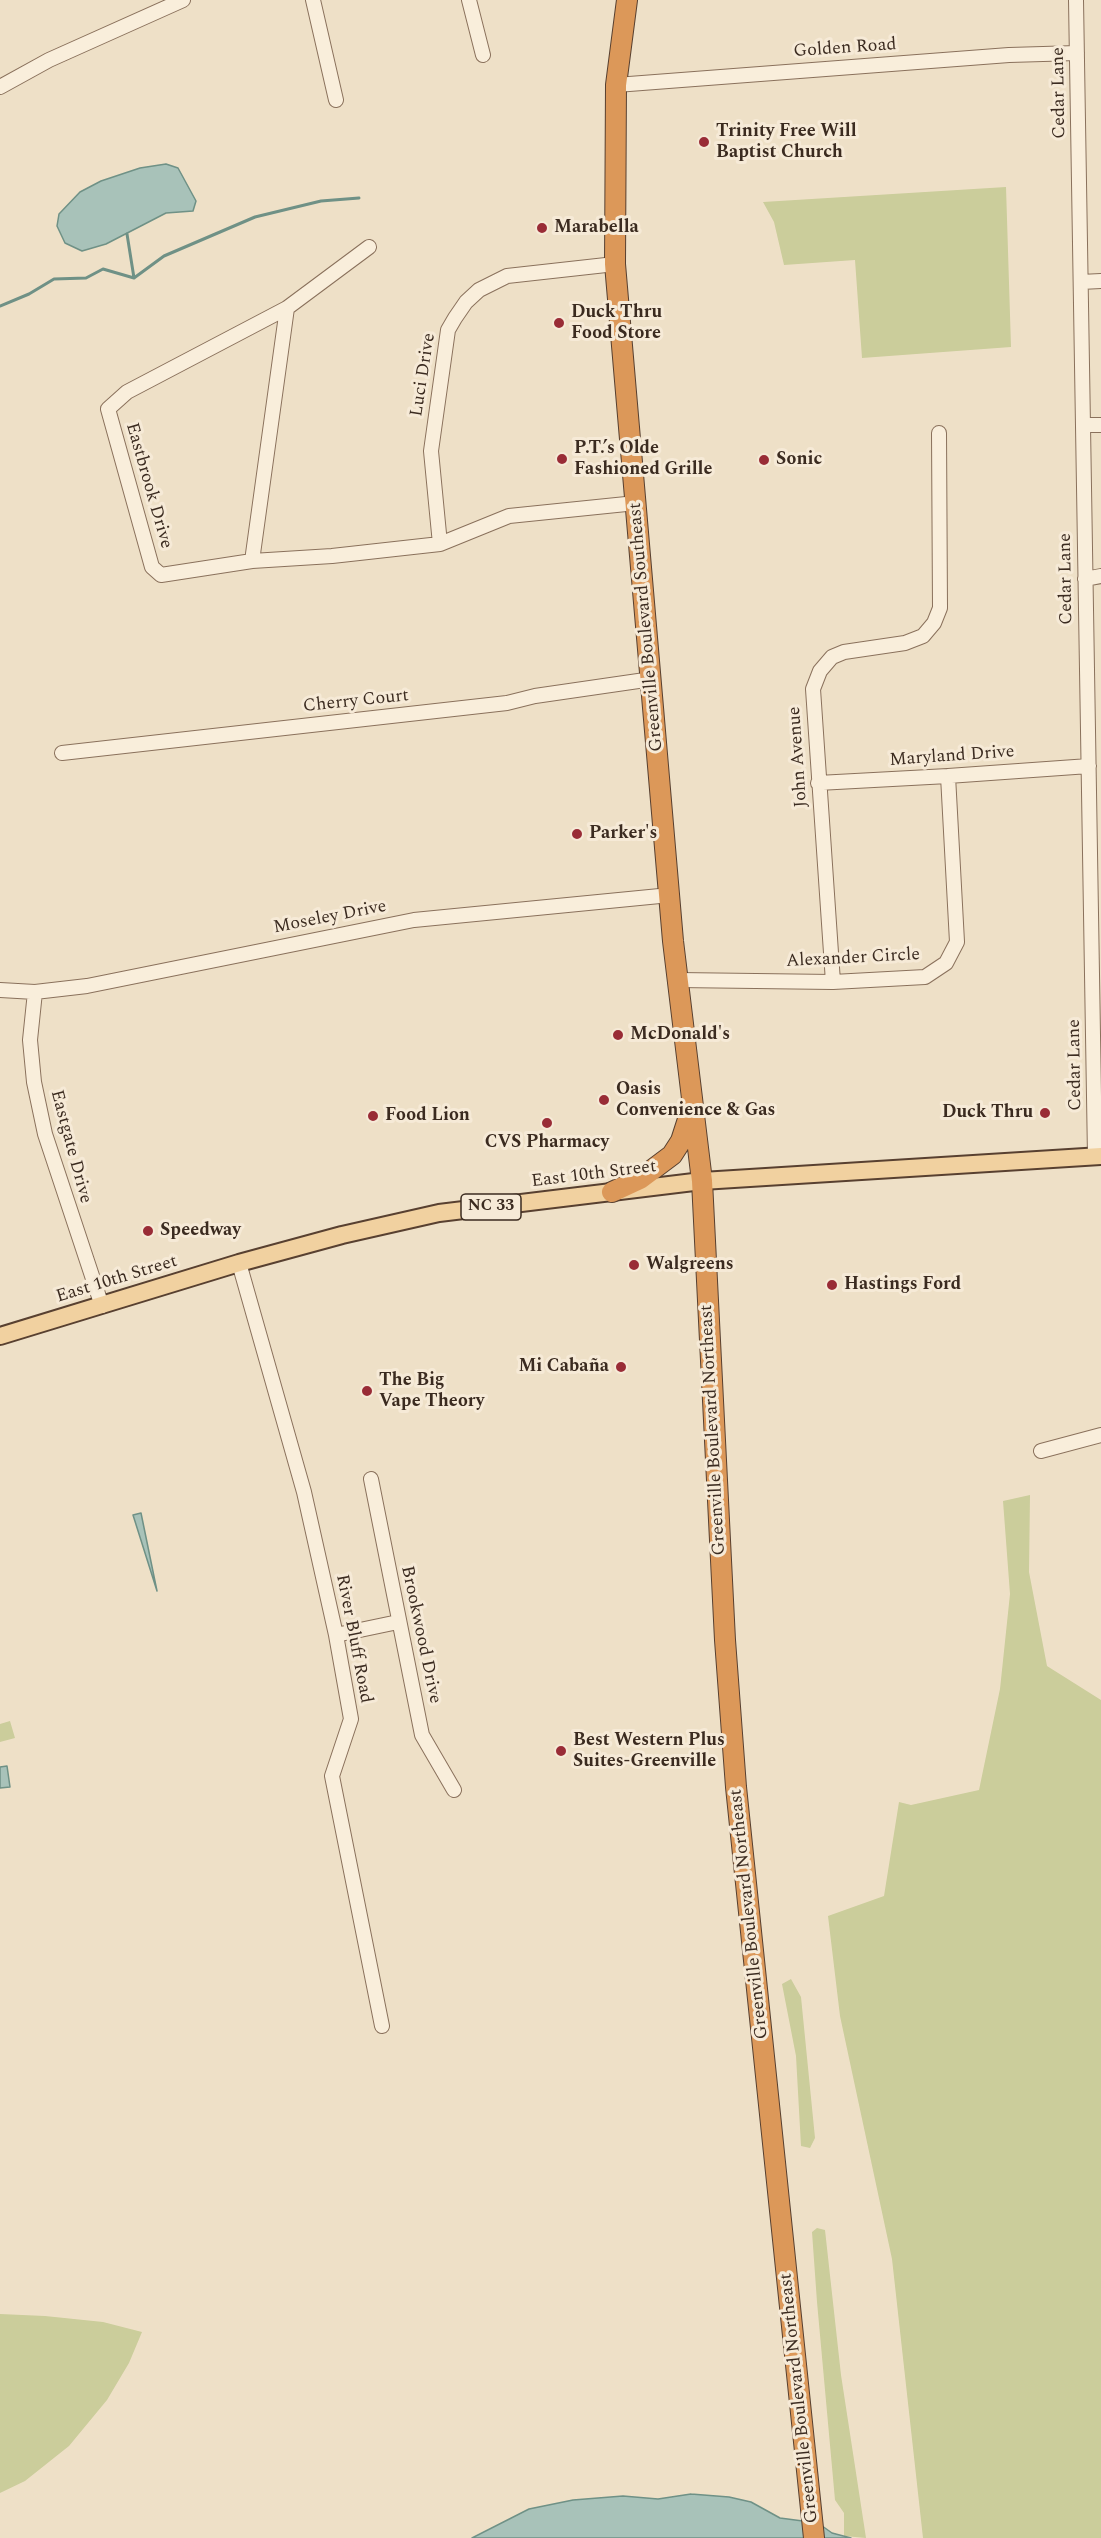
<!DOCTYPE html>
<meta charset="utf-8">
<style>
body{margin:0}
canvas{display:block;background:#eee0c7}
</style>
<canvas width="1101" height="2538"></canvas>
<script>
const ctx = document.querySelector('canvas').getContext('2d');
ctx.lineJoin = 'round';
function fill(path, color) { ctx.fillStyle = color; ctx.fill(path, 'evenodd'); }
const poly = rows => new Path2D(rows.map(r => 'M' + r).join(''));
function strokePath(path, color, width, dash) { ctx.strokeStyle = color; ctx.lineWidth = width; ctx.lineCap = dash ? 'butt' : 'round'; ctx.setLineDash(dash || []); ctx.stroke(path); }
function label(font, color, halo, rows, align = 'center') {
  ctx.font = font + ' Spectral,serif'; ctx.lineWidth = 6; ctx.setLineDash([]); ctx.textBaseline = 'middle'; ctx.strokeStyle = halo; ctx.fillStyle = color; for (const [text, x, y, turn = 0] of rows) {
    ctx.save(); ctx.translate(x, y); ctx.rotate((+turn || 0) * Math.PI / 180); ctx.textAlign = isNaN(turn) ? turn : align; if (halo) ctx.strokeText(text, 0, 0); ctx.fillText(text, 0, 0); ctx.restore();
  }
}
fill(poly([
 [1006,187,1011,347,862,358,855,260,784,265,774,222,763,202],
 [1030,1495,1029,1572,1047,1666,1101,1700,1101,2538,923,2538,892,2259,840,2016,828,1916,884,1896,899,1802,911,1805,979,1790,1000,1689,1010,1594,1003,1501],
 [10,1721,15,1738,0,1742,0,1724],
 [791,1979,801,1997,815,2138,810,2148,801,2146,796,2056,782,1984],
 [817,2228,825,2230,841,2375,866,2538,844,2536,844,2513,835,2500,817,2302,812,2232],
 [0,2314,45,2316,103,2322,142,2332,129,2363,107,2400,69,2446,25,2481,0,2493]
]), '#cbcd9b');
const water = poly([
 [166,164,178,168,196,201,193,211,166,213,106,244,82,251,65,243,57,226,59,214,80,192,101,181,140,168,166,164],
 [141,1513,157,1591,133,1515,141,1513],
 [7,1766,10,1787,0,1788,0,1767,7,1766],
 [691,2494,729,2497,751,2502,780,2518,818,2523,832,2533,851,2538,472,2538,529,2509,573,2500,623,2496,658,2499,691,2494]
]);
fill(water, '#a8c2b9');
strokePath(water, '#6f9186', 1.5);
strokePath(poly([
 [127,234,134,278],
 [134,278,164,256,255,217,321,201,359,198],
 [0,306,29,294,54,279,86,278,103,269,134,278]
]), '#6f9186', 3);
const minor = poly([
 [313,0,336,100],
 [469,0,483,55],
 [1076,0,1095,1157],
 [616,85,1009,55,1077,53],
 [0,87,49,60,183,0],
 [1081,282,1101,281],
 [287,308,127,392,108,409,152,567,161,575,252,561,287,308,369,247],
 [1083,425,1101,425],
 [440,544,431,451,448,330,455,318,466,302,479,290,507,276,615,264],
 [252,561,332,556,440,544,509,516,636,503],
 [1085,579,1101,576],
 [62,753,507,703,535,696,652,679],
 [818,783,948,776,1089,766],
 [678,980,833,982,925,977,946,963,957,942,948,776],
 [833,982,813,689,820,671,832,657,844,652,905,643,923,636,934,623,940,608,939,433],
 [0,990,35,992,87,986,414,920,670,895],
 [35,992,30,1040,34,1082,45,1134,102,1306],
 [239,1263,304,1492,336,1635,351,1719,332,1776,382,2026],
 [1041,1451,1101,1435],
 [371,1479,422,1735,454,1790],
 [336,1635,398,1622]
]);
const major = poly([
 [0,1336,239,1263,342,1235,439,1213,702,1181,1101,1156]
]);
const highway = poly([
 [627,0,616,85,615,264,673,941,702,1181,725,1640,736,1787,814,2538],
 [612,1192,640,1179,672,1155,681,1141,691,1110]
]);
strokePath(minor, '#8a715c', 16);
strokePath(major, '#584030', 20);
strokePath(highway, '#584030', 22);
strokePath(minor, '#f9eedb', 14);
strokePath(major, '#f1d1a0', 16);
strokePath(highway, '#dc9859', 20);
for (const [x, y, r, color] of [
 [704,142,6,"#992c36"],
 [542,228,6,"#992c36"],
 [559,323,6,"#992c36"],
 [562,459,6,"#992c36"],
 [764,460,6,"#992c36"],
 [577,834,6,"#992c36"],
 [618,1035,6,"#992c36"],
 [604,1100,6,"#992c36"],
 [1045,1113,6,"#992c36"],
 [373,1116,6,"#992c36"],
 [547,1123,6,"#992c36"],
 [148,1231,6,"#992c36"],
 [634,1265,6,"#992c36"],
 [832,1285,6,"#992c36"],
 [621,1367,6,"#992c36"],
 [367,1391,6,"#992c36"],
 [561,1751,6,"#992c36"]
]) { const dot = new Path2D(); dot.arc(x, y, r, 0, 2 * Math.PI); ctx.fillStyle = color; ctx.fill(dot); strokePath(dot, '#f6ead7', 2); }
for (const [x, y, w] of [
 [491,1207,60]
]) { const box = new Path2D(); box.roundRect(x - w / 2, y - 13, w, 26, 4.5); ctx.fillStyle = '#f6ead7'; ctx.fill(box); strokePath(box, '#3b2b20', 1.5); }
label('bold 16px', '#3b2b20', null, [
 ["NC 33",491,1207]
]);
label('18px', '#3b2b20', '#f6ead7', [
 ["Golden Road",845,49,-4],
 ["Cedar Lane",1060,93,-91],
 ["Luci Drive",424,375,-81],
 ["Eastbrook Drive",148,486,74],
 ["Cedar Lane",1067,579,-91],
 ["Greenville Boulevard Southeast",647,627,-95],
 ["Cherry Court",356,702,-6],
 ["John Avenue",799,757,-94],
 ["Maryland Drive",952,757,-4],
 ["Moseley Drive",330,918,-11],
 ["Alexander Circle",853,959,-3],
 ["Cedar Lane",1076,1065,-91],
 ["Eastgate Drive",70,1147,75],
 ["East 10th Street",594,1175,-7],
 ["East 10th Street",117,1280,-17],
 ["Greenville Boulevard Northeast",714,1430,-93],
 ["Brookwood Drive",420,1635,78],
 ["River Bluff Road",353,1639,79],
 ["Greenville Boulevard Northeast",750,1914,-96],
 ["Greenville Boulevard Northeast",800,2398,-96]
]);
label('bold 18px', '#3b2b20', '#f6ead7', [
 ["Trinity Free Will",716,132],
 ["Baptist Church",716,153],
 ["Marabella",554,228],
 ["Duck Thru",571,313],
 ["Food Store",571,334],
 ["P.T.’s Olde",574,449],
 ["Fashioned Grille",574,470],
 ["Sonic",776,460],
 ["Parker's",589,834],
 ["McDonald's",630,1035],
 ["Oasis",616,1090],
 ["Convenience & Gas",616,1111],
 ["Duck Thru",1033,1113,"right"],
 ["Food Lion",385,1116],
 ["CVS Pharmacy",547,1143,"center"],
 ["Speedway",160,1231],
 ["Walgreens",646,1265],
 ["Hastings Ford",844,1285],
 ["Mi Cabaña",609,1367,"right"],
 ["The Big",379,1381],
 ["Vape Theory",379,1402],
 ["Best Western Plus",573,1741],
 ["Suites-Greenville",573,1762]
], 'left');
</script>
